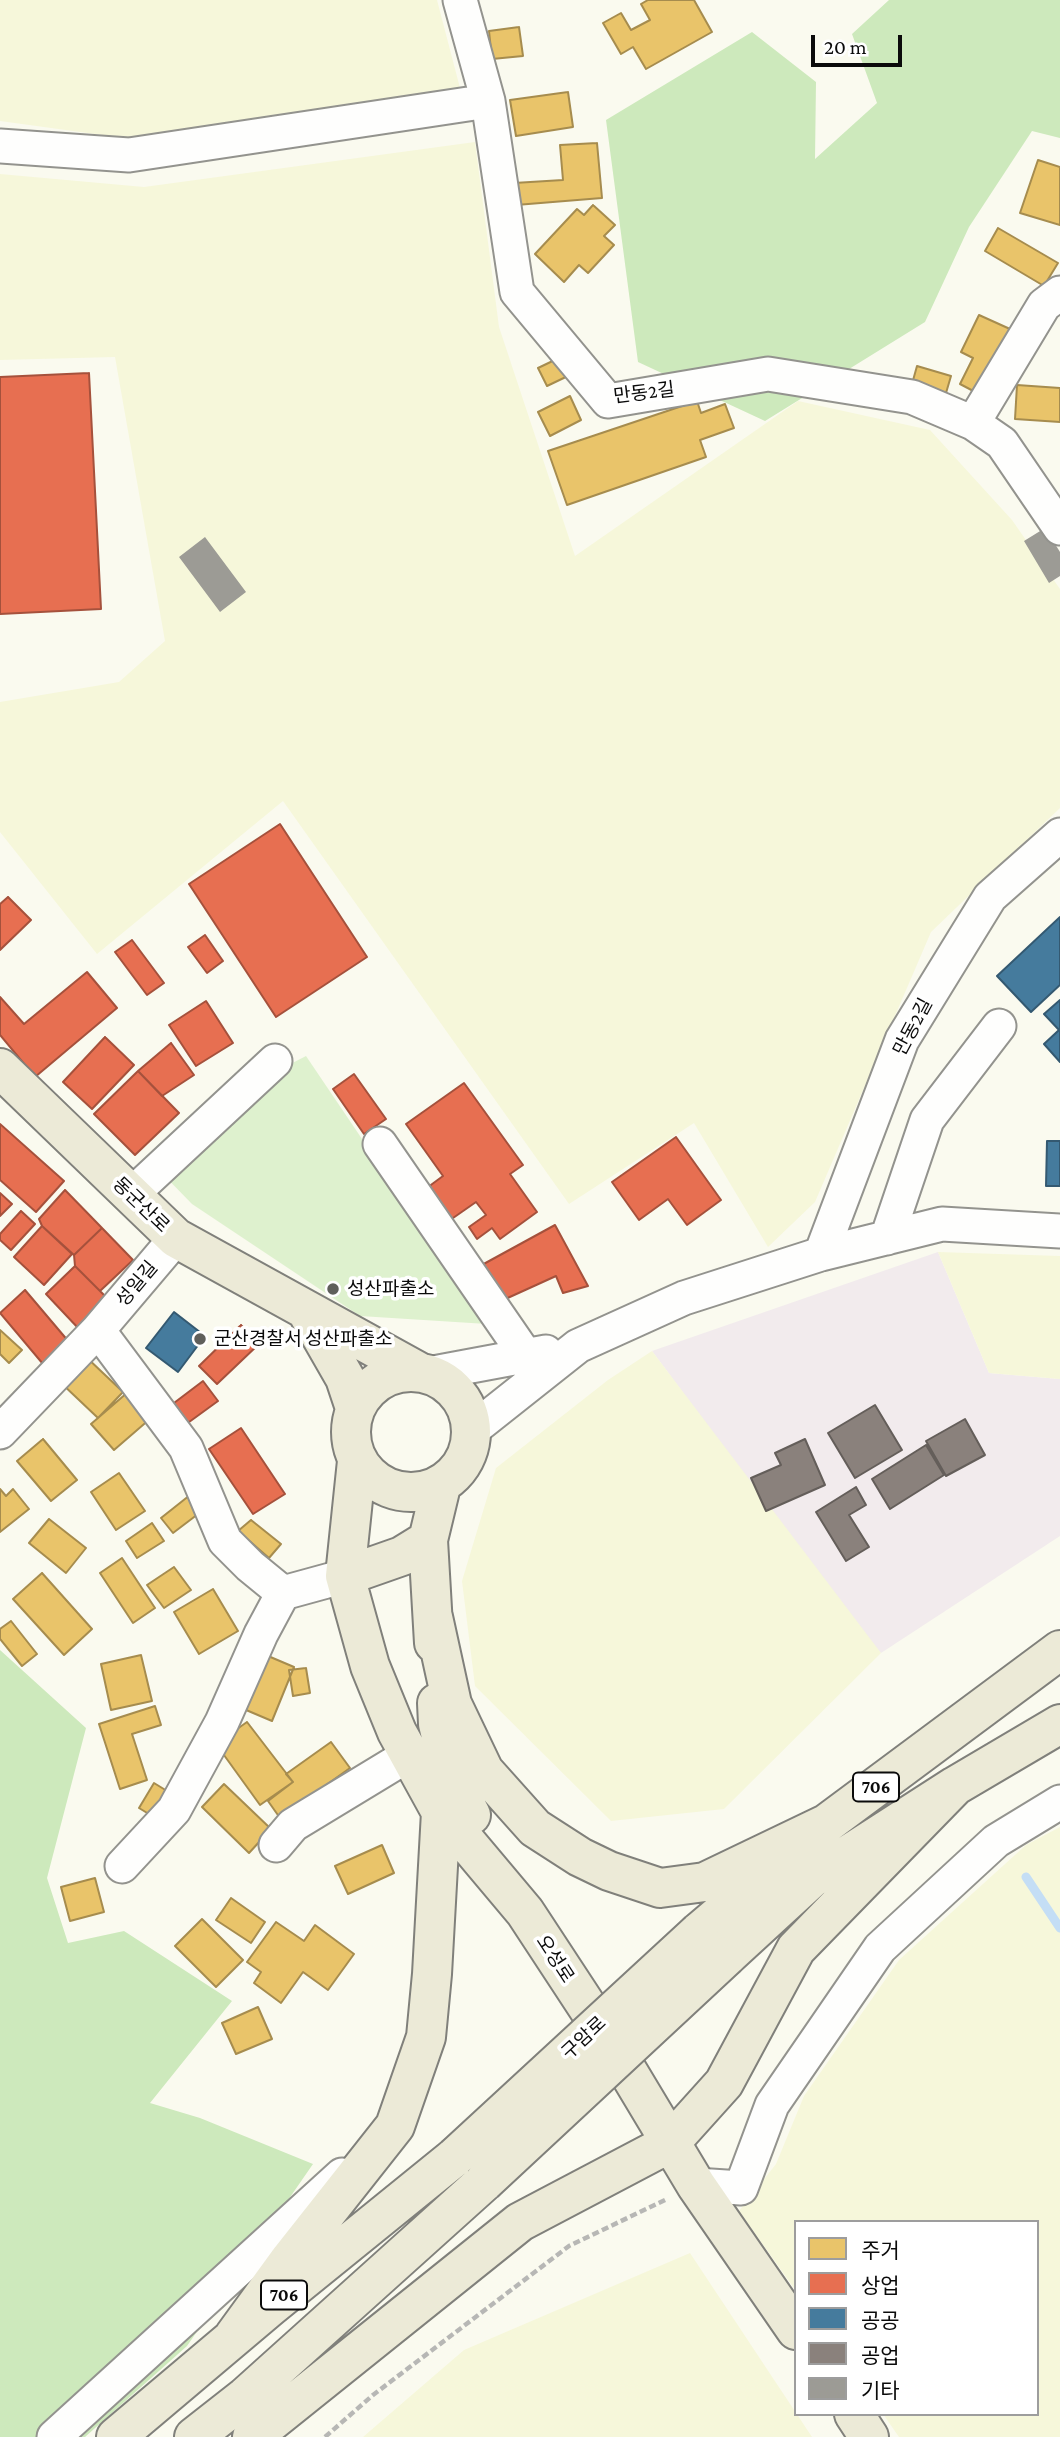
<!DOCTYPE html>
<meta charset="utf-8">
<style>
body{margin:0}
#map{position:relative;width:1060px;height:2437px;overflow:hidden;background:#fafaef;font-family:"Crimson Pro","Noto Sans KR",serif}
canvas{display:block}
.legend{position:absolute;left:794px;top:2220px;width:245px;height:196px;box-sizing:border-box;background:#fff;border:2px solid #9d9d9d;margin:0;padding:9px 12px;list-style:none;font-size:21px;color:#0b0b0b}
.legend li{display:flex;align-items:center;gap:14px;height:35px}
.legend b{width:35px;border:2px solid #9d9d9d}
.scale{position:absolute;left:811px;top:35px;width:91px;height:32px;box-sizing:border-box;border:4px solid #0b0b0b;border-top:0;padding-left:9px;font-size:21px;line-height:24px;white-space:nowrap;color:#0b0b0b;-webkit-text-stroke:5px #fff;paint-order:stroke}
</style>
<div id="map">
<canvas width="1060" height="2437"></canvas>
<ul class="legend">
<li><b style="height:19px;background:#e9c46a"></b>주거</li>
<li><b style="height:19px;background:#e76f51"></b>상업</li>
<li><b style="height:19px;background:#457b9d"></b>공공</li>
<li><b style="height:19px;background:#8a817c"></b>공업</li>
<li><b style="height:19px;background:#9c9b95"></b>기타</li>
</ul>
<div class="scale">20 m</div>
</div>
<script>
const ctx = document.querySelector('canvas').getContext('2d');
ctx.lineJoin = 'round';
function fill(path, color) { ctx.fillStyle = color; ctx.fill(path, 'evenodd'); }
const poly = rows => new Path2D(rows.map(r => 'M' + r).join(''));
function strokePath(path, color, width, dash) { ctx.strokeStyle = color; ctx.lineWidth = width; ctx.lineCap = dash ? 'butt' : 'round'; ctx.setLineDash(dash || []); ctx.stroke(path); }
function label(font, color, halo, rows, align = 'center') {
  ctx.font = font + ' "Crimson Pro","Noto Sans KR",serif'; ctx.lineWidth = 7; ctx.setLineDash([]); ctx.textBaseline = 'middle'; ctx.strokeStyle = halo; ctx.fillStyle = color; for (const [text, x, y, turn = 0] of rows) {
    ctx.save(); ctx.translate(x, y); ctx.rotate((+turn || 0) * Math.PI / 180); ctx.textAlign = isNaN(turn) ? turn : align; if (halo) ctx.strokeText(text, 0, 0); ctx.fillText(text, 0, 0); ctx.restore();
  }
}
fill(poly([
 [938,1252,989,1373,1060,1379,1060,1536,881,1653,865,1639,652,1351]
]), '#f2ebed');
fill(poly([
 [0,0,437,0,460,88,124,138,0,121],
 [475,142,499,327,575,556,798,401,930,430,1012,520,1060,589,1060,808,931,932,815,1202,768,1247,694,1123,569,1204,283,801,97,954,0,832,0,702,119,682,165,641,115,357,0,360,0,174,144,187],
 [938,1252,1060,1256,1060,1379,989,1373],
 [652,1351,881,1653,724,1809,611,1821,475,1686,462,1581,496,1468,608,1380],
 [1060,1827,1060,2437,899,2437,883,2414,1037,2414,1037,2222,796,2222,796,2291,739,2211,776,2164,804,2096,899,1960,1026,1845],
 [690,2253,812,2437,363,2437,464,2350]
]), '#f6f7da');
fill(poly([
 [306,1056,487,1324,360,1316,192,1204,152,1163,217,1102]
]), '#def1ce');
fill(poly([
 [889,0,1060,0,1060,138,1032,131,969,227,925,322,765,421,638,362,606,120,752,32,816,82,815,159,877,103,852,34],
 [0,1650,86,1728,47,1878,68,1943,124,1931,232,2001,150,2103,200,2118,313,2164,187,2346,85,2437,0,2437]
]), '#cde9bc');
const homes = poly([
 [648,0,694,0,712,32,646,69,633,47,621,54,603,23,621,13,631,30,650,20,641,4,648,0],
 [519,27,523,56,492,59,489,31,519,27],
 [568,92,573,127,516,136,510,100,568,92],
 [597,143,602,198,516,205,514,183,563,180,560,145,597,143],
 [1038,160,1060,167,1060,225,1020,213,1038,160],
 [593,205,615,225,604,236,614,245,588,273,579,265,564,282,535,254,577,209,584,215,593,205],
 [998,228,1058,263,1044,286,985,251,998,228],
 [979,315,1010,329,979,394,960,384,973,358,961,352,979,315],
 [561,357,570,375,547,386,538,368,561,357],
 [917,366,951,376,946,393,912,384,917,366],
 [1017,385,1060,388,1060,422,1015,419,1017,385],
 [570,396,581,420,550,436,538,412,570,396],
 [697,401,701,413,725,404,734,428,700,440,706,457,567,505,548,451,697,401],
 [0,1330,22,1350,9,1363,0,1354,0,1330],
 [84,1355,123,1392,98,1418,59,1381,84,1355],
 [128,1392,151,1418,114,1450,91,1424,128,1392],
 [43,1439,77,1480,51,1501,17,1461,43,1439],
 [119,1473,145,1511,116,1530,91,1492,119,1473],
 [0,1489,6,1496,13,1489,29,1509,0,1532,0,1489],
 [190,1495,202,1511,173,1533,161,1518,190,1495],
 [49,1519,86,1548,66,1573,29,1543,49,1519],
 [251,1520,281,1544,269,1558,238,1531,251,1520],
 [152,1523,164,1541,137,1558,126,1541,152,1523],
 [122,1558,155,1608,133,1623,100,1573,122,1558],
 [174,1567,191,1590,164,1608,147,1585,174,1567],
 [42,1573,92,1629,64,1655,13,1599,42,1573],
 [213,1589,238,1631,199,1654,174,1612,213,1589],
 [11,1621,37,1654,22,1666,0,1639,0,1629,11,1621],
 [261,1653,294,1667,272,1721,239,1707,261,1653],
 [141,1655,152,1701,111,1710,101,1664,141,1655],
 [306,1668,310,1693,293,1696,289,1670,306,1668],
 [155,1706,161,1725,132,1734,147,1780,120,1789,99,1724,155,1706],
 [247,1722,293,1782,260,1805,216,1744,247,1722],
 [331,1742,350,1768,280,1818,268,1801,293,1782,286,1774,331,1742],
 [154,1783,172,1794,157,1819,139,1808,154,1783],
 [224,1784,271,1829,249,1853,202,1807,224,1784],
 [382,1845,394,1873,348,1894,335,1866,382,1845],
 [95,1878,104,1912,70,1921,61,1887,95,1878],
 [231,1898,265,1922,251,1943,216,1920,231,1898],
 [202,1919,243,1960,216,1987,175,1946,202,1919],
 [276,1922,304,1941,315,1925,354,1954,328,1990,303,1972,281,2003,254,1983,261,1972,247,1962,276,1922],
 [258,2007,272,2039,236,2054,222,2023,258,2007]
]);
fill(homes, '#e9c46a');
strokePath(homes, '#a68c4e', 2);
const shops = poly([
 [89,373,101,609,0,614,0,377,89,373],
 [280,824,367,957,276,1017,189,884,280,824],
 [8,897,31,920,0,950,0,904,8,897],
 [205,935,223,961,207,973,188,947,205,935],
 [132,940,164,983,147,995,115,952,132,940],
 [87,972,117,1008,35,1077,0,1035,0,997,24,1024,87,972],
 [206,1001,233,1043,196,1066,169,1025,206,1001],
 [105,1037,134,1065,92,1109,63,1082,105,1037],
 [171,1043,194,1075,162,1096,138,1071,171,1043],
 [138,1071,179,1113,135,1155,94,1114,138,1071],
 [354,1074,386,1119,364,1134,333,1089,354,1074],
 [464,1083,523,1165,510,1174,537,1212,500,1239,492,1228,477,1239,469,1227,486,1215,476,1202,443,1225,420,1193,443,1176,406,1124,464,1083],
 [0,1124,64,1181,36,1212,0,1180,0,1124],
 [676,1137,721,1200,687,1225,668,1199,639,1220,612,1182,676,1137],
 [65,1190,102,1228,74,1255,42,1226,39,1219,65,1190],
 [0,1193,12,1204,0,1216,0,1193],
 [21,1211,35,1224,11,1250,0,1240,0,1234,21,1211],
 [555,1225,588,1286,563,1293,556,1276,501,1301,480,1266,555,1225],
 [42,1226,72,1254,44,1285,14,1257,42,1226],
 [102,1228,133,1260,100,1291,75,1266,74,1255,102,1228],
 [75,1266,109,1300,79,1329,46,1294,75,1266],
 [25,1290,69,1342,43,1364,0,1313,25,1290],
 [241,1325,259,1344,217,1384,199,1366,241,1325],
 [203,1381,218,1401,185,1425,170,1406,203,1381],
 [241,1428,285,1494,253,1514,209,1449,241,1428]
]);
fill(shops, '#e76f51');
strokePath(shops, '#a5513c', 2);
const public = poly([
 [1060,917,1060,985,1031,1012,997,976,1060,917],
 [1060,1000,1060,1062,1044,1044,1059,1030,1044,1014,1060,1000],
 [1047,1141,1060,1141,1060,1186,1046,1186,1047,1141],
 [174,1312,205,1336,178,1372,146,1348,174,1312]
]);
fill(public, '#457b9d');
strokePath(public, '#345971', 2);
const industry = poly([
 [875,1405,902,1450,855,1478,828,1433,875,1405],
 [965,1419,985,1455,946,1476,926,1441,965,1419],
 [805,1439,825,1485,766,1511,751,1478,781,1465,775,1453,805,1439],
 [926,1445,944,1475,890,1509,872,1479,926,1445],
 [856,1487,866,1505,849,1515,869,1547,846,1561,816,1512,856,1487]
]);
fill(industry, '#8a817c');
strokePath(industry, '#645e5a', 2);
strokePath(poly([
 [1026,1877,1060,1928]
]), '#c4def5', 9);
fill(poly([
 [1045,528,1060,552,1060,576,1049,583,1024,541],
 [205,537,246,592,220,612,179,557]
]), '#9c9b95');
const minor = poly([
 [460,0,488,101,517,292,608,401,768,374,912,397,973,423,1002,443,1060,528],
 [0,146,129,155,488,101],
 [973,423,1044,305,1060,293],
 [380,1144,526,1356],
 [131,1195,275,1061],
 [887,1238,927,1120,999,1026],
 [821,1254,902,1040,990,897,1060,835],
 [98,1330,186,1448,225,1541,250,1566,283,1593],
 [428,1374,546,1352],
 [472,1430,578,1346,684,1298,821,1254,942,1224,1060,1231],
 [0,1432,98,1330,176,1238],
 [276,1845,293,1825,410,1754],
 [122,1866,174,1810,222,1722,261,1634,283,1593,345,1576],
 [696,2185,741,2188,772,2105,880,1948,996,1841,1060,1802],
 [54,2437,342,2175]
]);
const major = poly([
 [0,1068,176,1238,419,1372],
 [306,1310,345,1378,355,1408],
 '351 1432a60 60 0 1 1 120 0a60 60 0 1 1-120 0Z',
 [357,1461,345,1576,370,1666,397,1732,441,1812,525,1912,609,2040,696,2185,796,2330],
 [345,1576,402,1556,428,1540],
 [433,1617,452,1704,484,1771,535,1828,580,1857,609,1871,660,1888,705,1882,826,1824],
 [434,1643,428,1540,441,1486],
 [437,1703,438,1724,451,1777,471,1815],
 [699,1932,826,1824,1060,1650],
 [727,1956,812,1878,955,1786,1060,1724],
 [234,2336,290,2259,395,2126,426,2037,432,1974,441,1812],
 [854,2414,869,2437],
 [116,2437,270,2307,455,2157],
 [194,2437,245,2397,484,2182],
 [252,2437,520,2222,670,2143,724,2083,796,1949,955,1786]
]);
strokePath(minor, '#93938e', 37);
strokePath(major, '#80807b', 42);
strokePath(poly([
 [325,2437,373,2395,569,2246,667,2199]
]), '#b7b7b5', 4.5, [7, 3.5]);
strokePath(minor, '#fefefd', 33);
strokePath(major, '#ecead7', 38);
const majorBridge = poly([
 [455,2157,699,1932],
 [484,2182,727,1956]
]);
strokePath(majorBridge, '#80807b', 42, []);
strokePath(majorBridge, '#ecead7', 38);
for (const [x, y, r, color] of [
 [333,1289,7,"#5f5f5b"],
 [200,1339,7,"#5f5f5b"]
]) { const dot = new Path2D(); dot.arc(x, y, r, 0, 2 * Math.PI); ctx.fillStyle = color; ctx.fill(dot); strokePath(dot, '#fff', 2.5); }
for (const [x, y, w] of [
 [876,1787,46],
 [284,2295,46]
]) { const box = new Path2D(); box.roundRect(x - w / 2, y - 14.5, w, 29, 5); ctx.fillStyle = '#fff'; ctx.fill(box); strokePath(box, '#0b0b0b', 2); }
label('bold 18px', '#0b0b0b', null, [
 ["706",876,1787],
 ["706",284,2295]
]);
label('19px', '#0b0b0b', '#fff', [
 ["만동2길",644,393,-7],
 ["만동2길",913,1027,-62],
 ["동군산로",141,1205,44],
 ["성일길",137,1284,-50],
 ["오성로",555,1959,57],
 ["구암로",584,2038,-43]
]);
label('19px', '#0b0b0b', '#fff', [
 ["성산파출소",347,1289],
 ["군산경찰서 성산파출소",214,1339]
], 'left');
</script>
